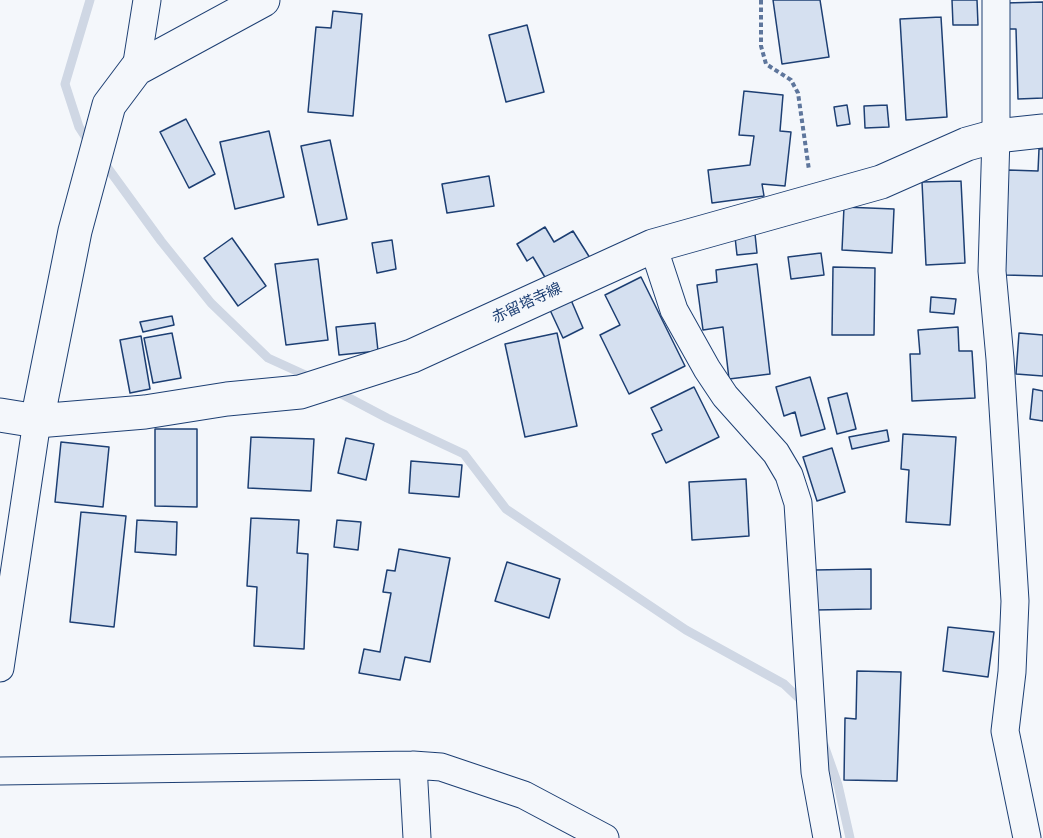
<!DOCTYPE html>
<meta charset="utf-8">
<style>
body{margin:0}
canvas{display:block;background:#f4f7fb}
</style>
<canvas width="1043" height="838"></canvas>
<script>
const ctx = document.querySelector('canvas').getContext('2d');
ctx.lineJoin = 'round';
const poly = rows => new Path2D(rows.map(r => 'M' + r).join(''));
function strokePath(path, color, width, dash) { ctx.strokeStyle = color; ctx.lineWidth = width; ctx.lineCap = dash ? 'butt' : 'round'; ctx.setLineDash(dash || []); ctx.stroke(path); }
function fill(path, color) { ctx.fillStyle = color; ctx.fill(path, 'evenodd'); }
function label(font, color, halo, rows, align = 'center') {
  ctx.font = font + ' "Crimson Pro","Noto Sans JP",serif'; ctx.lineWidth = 4.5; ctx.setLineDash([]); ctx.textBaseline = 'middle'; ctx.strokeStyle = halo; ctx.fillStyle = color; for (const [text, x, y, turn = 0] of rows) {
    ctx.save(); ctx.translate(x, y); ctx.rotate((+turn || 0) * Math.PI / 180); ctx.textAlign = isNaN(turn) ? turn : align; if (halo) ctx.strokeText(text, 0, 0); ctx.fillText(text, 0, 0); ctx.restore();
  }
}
strokePath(poly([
 [90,0,65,84,79,127,90,144],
 [102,160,161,241,211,303,268,358,312,378],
 [334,390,387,418,464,454,506,509,686,630,784,684,805,704],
 [824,745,838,785,850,838]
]), '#cfd7e4', 9);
const building = poly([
 [773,0,820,0,829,57,782,64,773,0],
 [952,0,977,0,978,25,953,25,952,0],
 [1043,2,1043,98,1018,99,1016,29,1006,29,1005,3,1043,2],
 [333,11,362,14,353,116,308,112,316,27,331,28,333,11],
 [941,17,947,117,906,120,900,19,941,17],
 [527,25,544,92,506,102,489,35,527,25],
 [744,91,783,95,780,131,791,132,785,186,762,184,764,196,712,203,708,170,750,165,754,136,739,135,744,91],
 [847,105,850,124,837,126,834,107,847,105],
 [887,105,889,127,865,128,864,106,887,105],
 [186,119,215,174,189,188,160,132,186,119],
 [269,131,284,197,235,209,220,142,269,131],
 [330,140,347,219,318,225,301,146,330,140],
 [1039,149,1043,149,1043,276,1005,275,1008,170,1038,171,1039,149],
 [489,176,494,206,447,213,442,184,489,176],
 [961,181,965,263,926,265,922,182,961,181],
 [844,207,894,209,892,253,842,250,844,207],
 [545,227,554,242,573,231,590,258,549,284,533,257,527,261,517,244,545,227],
 [755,234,757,253,737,255,735,237,755,234],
 [232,238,266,286,238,306,204,258,232,238],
 [392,240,396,269,377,273,372,243,392,240],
 [821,253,824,275,791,279,788,257,821,253],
 [318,259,328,340,286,345,275,264,318,259],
 [757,264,770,374,729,379,723,327,703,330,697,285,717,282,716,270,757,264],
 [833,267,875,268,874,335,832,335,833,267],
 [641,277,685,366,629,394,600,335,620,325,605,295,641,277],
 [931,297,956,299,954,314,930,312,931,297],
 [571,300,583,328,563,338,550,310,571,300],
 [172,316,174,325,143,332,140,322,172,316],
 [375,323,378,351,339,355,336,327,375,323],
 [958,327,959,351,972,351,975,398,912,401,910,354,920,354,918,330,958,327],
 [172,333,181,378,153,383,144,338,172,333],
 [557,333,577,426,525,437,505,344,557,333],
 [1019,333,1043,335,1043,376,1016,374,1019,333],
 [141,336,150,389,130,393,120,340,141,336],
 [810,377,825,429,801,436,795,412,784,416,776,387,810,377],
 [694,387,719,437,666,463,652,434,662,430,651,408,694,387],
 [1033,389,1043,391,1043,421,1030,419,1033,389],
 [847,393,856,429,837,434,828,398,847,393],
 [155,429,197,429,197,507,155,506,155,429],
 [887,430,889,441,852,449,849,437,887,430],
 [903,434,956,437,950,525,906,522,909,470,901,469,903,434],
 [251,437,314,439,311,491,248,488,251,437],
 [346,438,374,444,366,480,338,473,346,438],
 [61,442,109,447,103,507,55,502,61,442],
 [832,448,845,492,817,501,803,457,832,448],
 [411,461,462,465,459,497,409,493,411,461],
 [746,479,749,536,692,540,689,482,746,479],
 [81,512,126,516,114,627,70,622,81,512],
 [251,518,299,520,297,553,308,554,304,649,254,646,257,587,247,586,251,518],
 [137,520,177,522,176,555,135,552,137,520],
 [337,520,361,522,358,550,334,547,337,520],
 [399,549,450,558,430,662,405,657,400,680,359,673,364,649,380,652,391,593,383,592,387,570,395,571,399,549],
 [507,562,560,579,549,618,495,601,507,562],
 [871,569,871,609,815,610,814,570,871,569],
 [948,627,994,632,988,677,943,671,948,627],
 [857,671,901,672,897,781,844,780,845,718,856,719,857,671]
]);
fill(building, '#d5e0f0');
strokePath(building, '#1d3f73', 1.5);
const street = poly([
 [996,0,996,136,992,271,1000,359,1015,601,1012,672,1005,731,1027,838],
 [136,69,147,0],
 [653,246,674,310,707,369,725,396,776,453,789,475,798,503,815,772,827,838],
 [0,668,37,421],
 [413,765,417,838],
 [0,771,413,765,441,767,524,795,605,838]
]);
const secondary = poly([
 [0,415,37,421,145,412,227,399,300,392,412,356,653,246,881,182,967,144,996,136,1043,131],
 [37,421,75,231,109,105,136,69,263,0]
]);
strokePath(street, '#1d3f73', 29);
strokePath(secondary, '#1d3f73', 35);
strokePath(poly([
 [761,0,761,46,766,64,791,80,798,93,809,170]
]), '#5e769c', 4, [4.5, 3]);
strokePath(street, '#f4f7fb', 27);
strokePath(secondary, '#f4f7fb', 33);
label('15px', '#1d3f73', '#f4f7fb', [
 ["赤留塔寺線",527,303,-25]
]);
</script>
